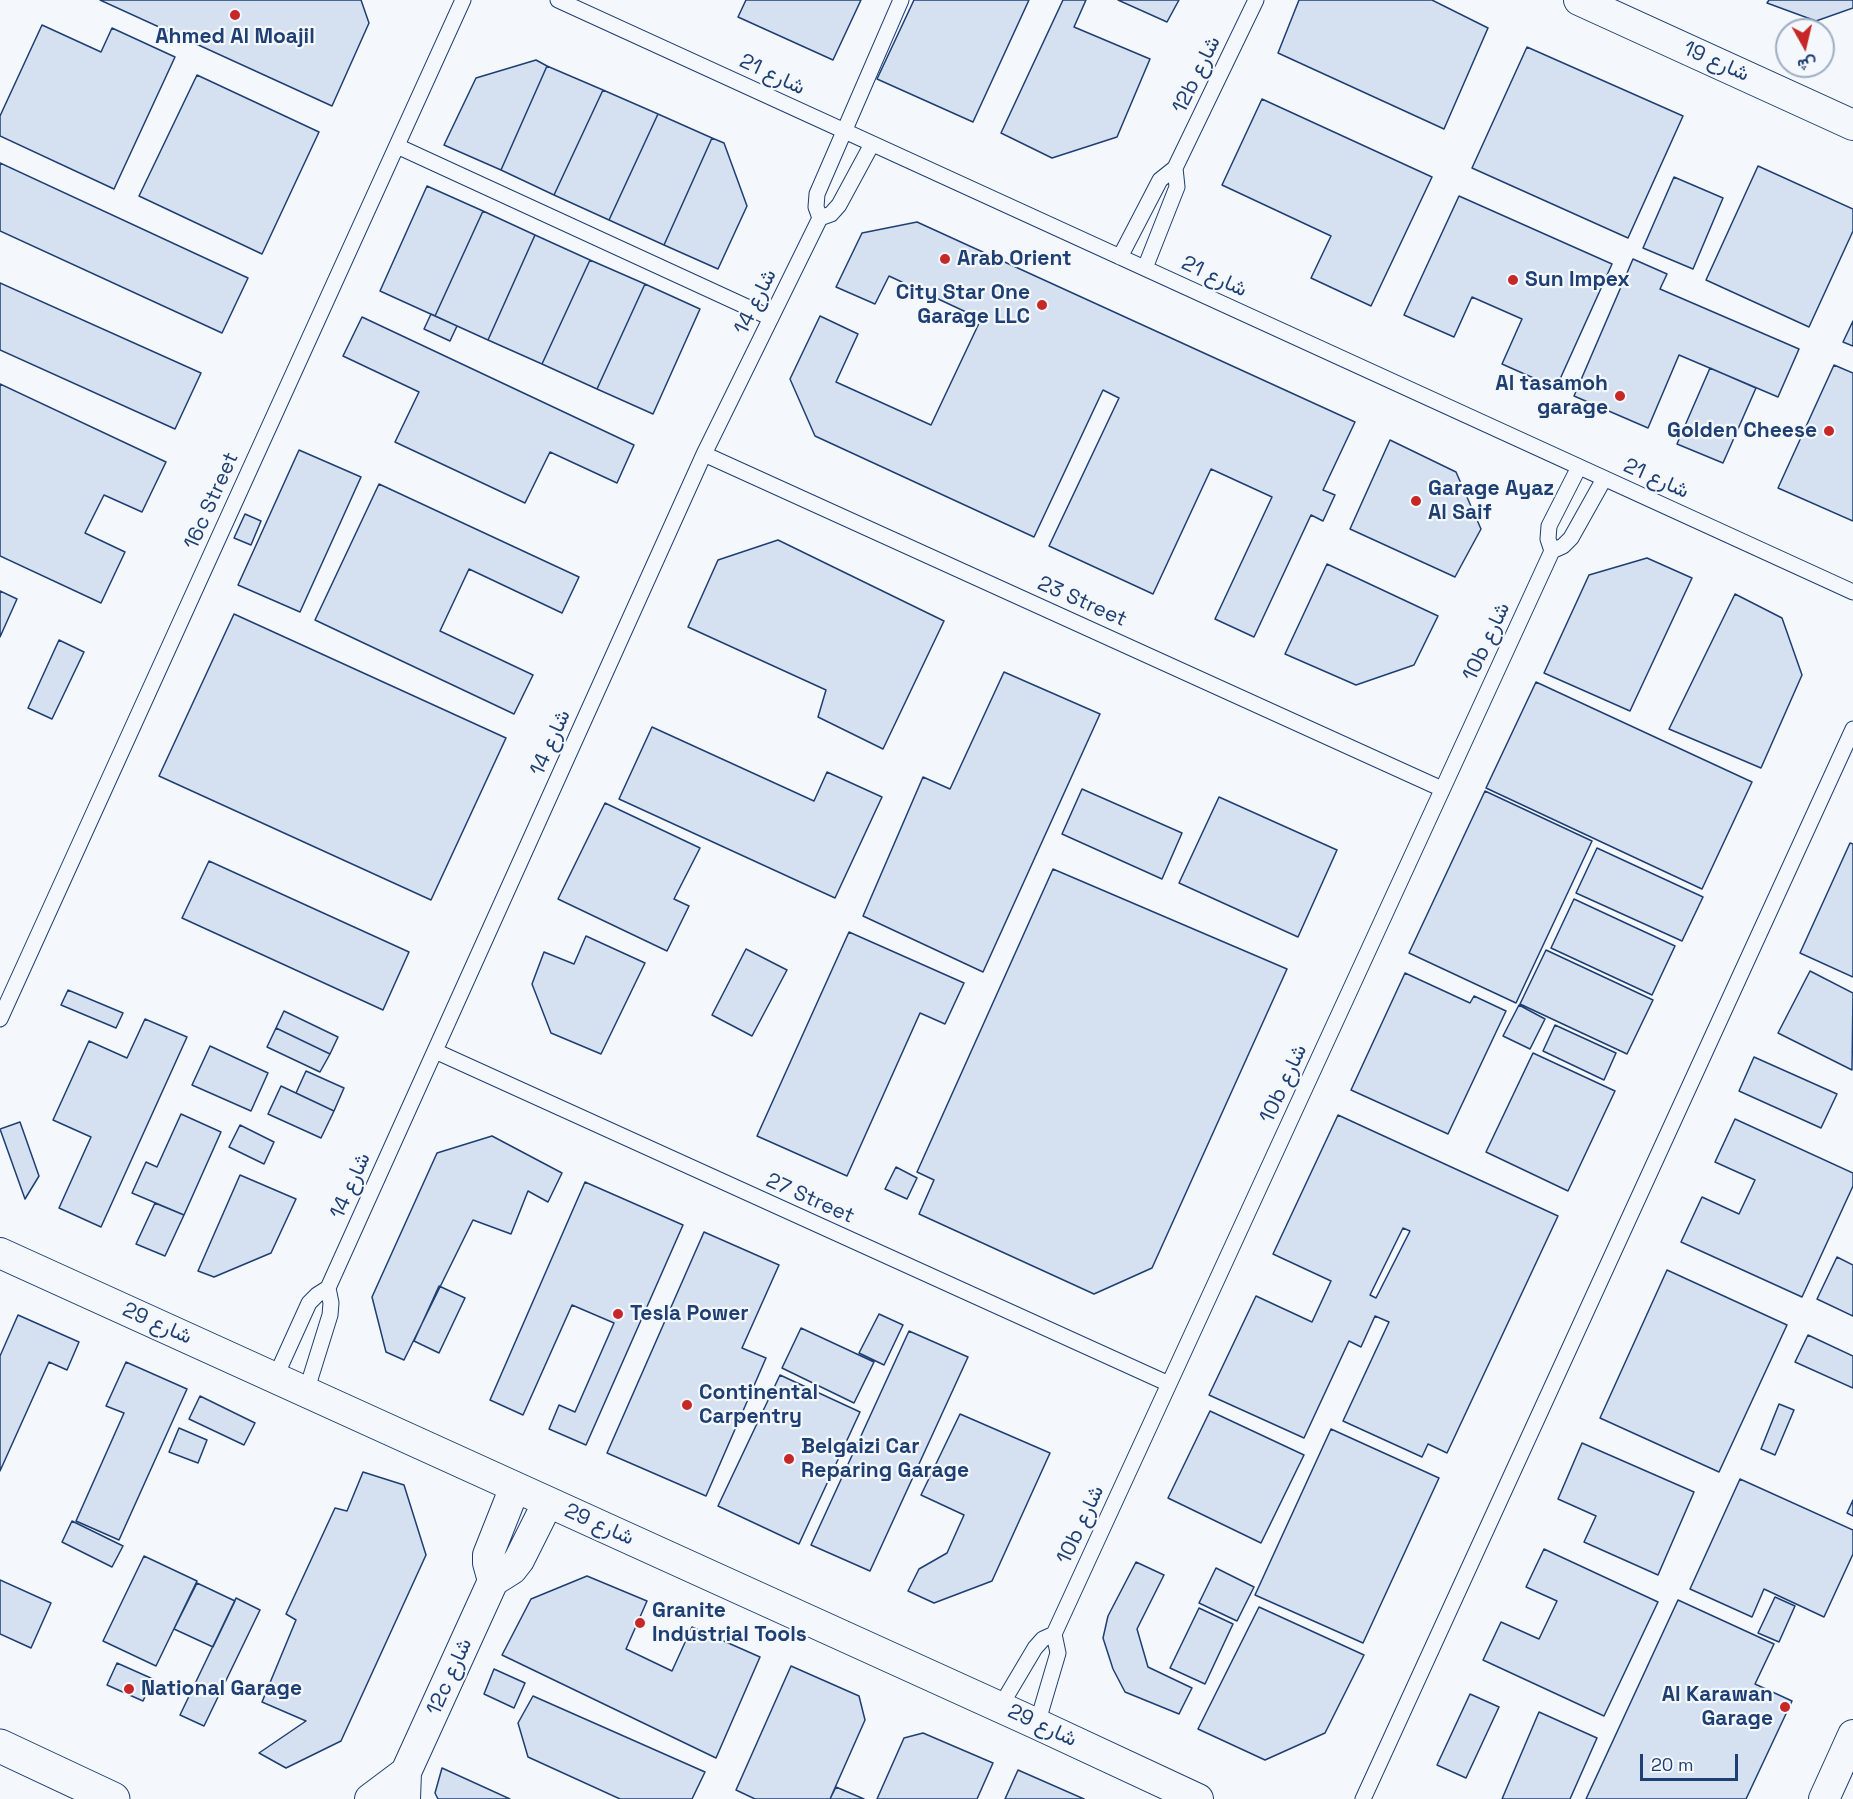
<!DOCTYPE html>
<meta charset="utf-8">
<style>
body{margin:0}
#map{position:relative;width:1853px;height:1799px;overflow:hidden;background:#f4f7fb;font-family:"Space Grotesk",Vazirmatn,sans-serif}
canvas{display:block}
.north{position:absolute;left:1775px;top:18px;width:60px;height:60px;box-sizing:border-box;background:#f4f7fb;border:2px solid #9eadc5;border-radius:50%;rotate:172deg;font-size:16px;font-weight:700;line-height:24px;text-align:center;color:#1d3f73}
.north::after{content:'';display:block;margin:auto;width:21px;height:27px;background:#c62828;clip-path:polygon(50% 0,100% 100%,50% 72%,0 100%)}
.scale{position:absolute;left:1640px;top:1754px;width:98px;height:27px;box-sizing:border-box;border:3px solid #1d3f73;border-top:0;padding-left:8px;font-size:18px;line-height:21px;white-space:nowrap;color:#1d3f73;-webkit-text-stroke:4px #f4f7fb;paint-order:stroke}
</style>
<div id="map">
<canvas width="1853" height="1799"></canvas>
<div class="north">ش</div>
<div class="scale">20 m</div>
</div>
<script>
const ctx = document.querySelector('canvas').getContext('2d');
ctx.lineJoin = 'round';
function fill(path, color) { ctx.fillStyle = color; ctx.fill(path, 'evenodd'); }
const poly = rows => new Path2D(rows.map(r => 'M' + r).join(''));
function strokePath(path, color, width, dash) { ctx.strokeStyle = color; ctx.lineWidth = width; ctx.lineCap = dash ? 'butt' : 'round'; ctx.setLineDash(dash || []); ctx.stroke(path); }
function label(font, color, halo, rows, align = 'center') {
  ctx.font = font + ' "Space Grotesk",Vazirmatn,sans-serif'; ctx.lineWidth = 4.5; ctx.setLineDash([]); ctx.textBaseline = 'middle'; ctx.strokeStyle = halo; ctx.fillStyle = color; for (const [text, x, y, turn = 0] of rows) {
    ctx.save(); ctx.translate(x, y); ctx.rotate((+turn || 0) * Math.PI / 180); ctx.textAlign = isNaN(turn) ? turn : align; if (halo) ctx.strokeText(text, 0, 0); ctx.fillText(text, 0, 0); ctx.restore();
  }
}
const building = poly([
 [100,0,361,0,369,23,332,106,100,0],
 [746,0,861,0,833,60,738,17,746,0],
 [914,0,1029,0,973,122,877,79,914,0],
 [1063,0,1086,0,1074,27,1150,59,1117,137,1052,158,1001,133,1063,0],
 [1118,0,1179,0,1167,22,1118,0],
 [1299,0,1432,0,1488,28,1444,129,1278,53,1299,0],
 [1769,0,1853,0,1853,8,1816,21,1767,3,1769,0],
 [42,25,101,52,112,28,175,57,114,189,0,136,0,116,42,25],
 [1527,47,1683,116,1628,238,1472,168,1527,47],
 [536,60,547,66,501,170,444,145,476,78,536,60],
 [547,66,603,90,554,195,501,170,547,66],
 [197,75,319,132,262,254,139,196,197,75],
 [603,90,658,114,609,220,554,195,603,90],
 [1262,99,1432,177,1371,306,1311,278,1331,236,1222,185,1262,99],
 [658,114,712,138,664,245,609,220,658,114],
 [712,138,724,143,747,206,718,269,664,245,712,138],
 [0,163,248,278,222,333,0,231,0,163],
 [1758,166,1853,209,1853,231,1809,327,1706,280,1758,166],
 [1674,177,1723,198,1693,269,1643,248,1674,177],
 [427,186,483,211,435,316,380,291,427,186],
 [1459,196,1612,264,1556,388,1502,364,1522,319,1472,297,1454,337,1404,315,1459,196],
 [483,211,535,235,488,340,435,316,483,211],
 [917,222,1355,422,1323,490,1335,495,1323,521,1311,515,1254,637,1215,619,1272,497,1211,469,1153,594,1049,546,1119,398,1103,390,1034,537,815,436,790,379,820,316,858,334,836,382,931,425,981,319,889,276,875,304,836,287,862,233,917,222],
 [535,235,590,260,542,364,488,340,535,235],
 [1633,259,1667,274,1660,289,1799,349,1778,397,1679,355,1648,428,1574,396,1633,259],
 [590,260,645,284,597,389,542,364,590,260],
 [0,283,201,373,175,429,0,350,0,283],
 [645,284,700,309,653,414,597,389,645,284],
 [431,314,457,326,450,341,424,329,431,314],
 [362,317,634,445,617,483,550,452,525,503,395,442,419,392,343,356,362,317],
 [1853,321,1853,346,1843,342,1853,321],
 [1834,365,1853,373,1853,521,1778,488,1834,365],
 [1710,368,1756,388,1723,463,1677,444,1710,368],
 [0,384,166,462,142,512,104,495,85,533,125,552,101,603,0,556,0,384],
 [1390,440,1456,472,1481,529,1455,577,1350,529,1390,440],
 [299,450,361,477,300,612,238,585,299,450],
 [379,484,579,577,562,613,469,569,440,631,533,675,514,714,315,620,379,484],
 [245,514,261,521,251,545,234,538,245,514],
 [778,540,944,621,883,749,818,717,826,690,688,627,718,560,778,540],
 [1647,558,1692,578,1630,711,1544,673,1589,575,1647,558],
 [1327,564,1438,616,1414,665,1356,685,1285,654,1327,564],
 [0,591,17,599,0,637,0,591],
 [1735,594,1782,618,1802,675,1761,768,1669,729,1735,594],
 [234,614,506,738,431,900,159,776,234,614],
 [59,640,84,652,52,719,28,708,59,640],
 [1004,672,1100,714,983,972,863,916,923,777,950,789,1004,672],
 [1536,682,1752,782,1702,889,1486,788,1536,682],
 [652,727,814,801,827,772,882,797,835,898,619,799,652,727],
 [1082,789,1182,833,1162,879,1062,834,1082,789],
 [1485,791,1592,841,1516,1003,1409,953,1485,791],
 [1219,797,1337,850,1298,937,1179,883,1219,797],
 [605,803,700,848,674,899,689,906,667,951,558,899,605,803],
 [1850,843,1853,844,1853,977,1800,953,1850,843],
 [1597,848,1703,897,1682,941,1576,893,1597,848],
 [209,861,409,952,383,1010,182,918,209,861],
 [1053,869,1287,969,1152,1268,1094,1294,919,1214,934,1180,917,1172,1053,869],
 [1574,899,1675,946,1652,995,1551,948,1574,899],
 [849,932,964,983,945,1024,920,1013,847,1176,757,1136,849,932],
 [586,936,645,963,601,1054,551,1033,532,984,544,952,574,964,586,936],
 [746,949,787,970,752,1036,712,1015,746,949],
 [1546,950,1653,1000,1627,1054,1520,1004,1546,950],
 [1810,971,1853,993,1852,1070,1778,1033,1810,971],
 [1405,973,1470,1003,1474,996,1506,1011,1448,1134,1351,1090,1405,973],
 [68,990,123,1013,116,1028,61,1005,68,990],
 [1519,1005,1545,1019,1530,1049,1503,1036,1519,1005],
 [284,1011,338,1037,330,1054,276,1028,284,1011],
 [145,1019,187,1037,101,1227,59,1208,91,1137,53,1120,89,1041,127,1058,145,1019],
 [1555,1025,1616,1053,1604,1080,1543,1051,1555,1025],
 [276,1028,330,1054,320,1072,267,1047,276,1028],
 [210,1046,268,1073,251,1111,192,1085,210,1046],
 [1533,1053,1615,1091,1568,1191,1486,1152,1533,1053],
 [1754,1057,1837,1094,1821,1128,1739,1091,1754,1057],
 [306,1071,344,1088,334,1111,296,1093,306,1071],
 [281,1086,334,1111,321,1138,268,1114,281,1086],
 [181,1114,221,1132,184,1215,132,1193,146,1162,157,1167,181,1114],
 [1338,1115,1558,1216,1447,1453,1428,1444,1422,1457,1343,1421,1389,1322,1375,1316,1361,1347,1349,1341,1304,1438,1209,1395,1256,1296,1312,1322,1331,1281,1273,1254,1338,1115],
 [1403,1228,1410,1231,1376,1298,1370,1295,1403,1228],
 [1735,1119,1853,1173,1853,1186,1802,1297,1681,1242,1702,1197,1739,1214,1755,1180,1715,1162,1735,1119],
 [20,1122,39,1176,25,1199,0,1129,20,1122],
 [240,1125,274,1142,264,1164,229,1147,240,1125],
 [492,1136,562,1173,548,1202,528,1191,511,1234,473,1220,404,1360,386,1352,372,1297,437,1153,492,1136],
 [896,1167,917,1178,907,1199,885,1189,896,1167],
 [240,1175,296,1199,271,1253,214,1277,198,1271,240,1175],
 [585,1182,683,1225,586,1445,549,1429,559,1405,575,1412,614,1323,572,1305,523,1415,490,1400,585,1182],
 [155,1203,184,1215,165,1256,136,1244,155,1203],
 [704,1232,779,1265,742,1348,766,1358,706,1496,607,1453,704,1232],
 [1837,1257,1853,1265,1853,1316,1817,1299,1837,1257],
 [1667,1270,1787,1325,1719,1472,1600,1418,1667,1270],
 [439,1286,465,1298,439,1353,414,1341,439,1286],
 [879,1314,903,1325,884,1365,859,1353,879,1314],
 [18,1315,79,1342,67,1370,49,1362,0,1471,0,1356,18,1315],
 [801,1328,874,1362,854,1403,782,1368,801,1328],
 [909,1331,968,1357,870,1571,811,1545,909,1331],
 [1808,1335,1853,1356,1853,1388,1795,1362,1808,1335],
 [126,1362,187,1389,119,1540,76,1521,124,1413,106,1406,126,1362],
 [780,1375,860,1412,799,1544,718,1506,780,1375],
 [200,1396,255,1423,244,1445,189,1419,200,1396],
 [1779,1404,1794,1410,1775,1455,1761,1449,1779,1404],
 [1210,1411,1304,1455,1261,1543,1168,1498,1210,1411],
 [960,1414,1050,1453,992,1581,934,1603,908,1591,919,1569,947,1553,964,1515,921,1495,960,1414],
 [179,1428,207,1440,198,1463,169,1452,179,1428],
 [1331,1429,1439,1478,1363,1643,1255,1595,1331,1429],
 [1582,1443,1694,1492,1658,1575,1584,1542,1596,1516,1558,1499,1582,1443],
 [363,1472,404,1485,426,1555,341,1741,286,1768,259,1753,306,1721,262,1702,296,1620,286,1614,335,1508,347,1511,363,1472],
 [1740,1479,1853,1530,1853,1554,1824,1617,1764,1589,1752,1617,1690,1589,1740,1479],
 [1853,1500,1853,1516,1847,1513,1853,1500],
 [72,1521,123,1546,112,1567,62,1542,72,1521],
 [1544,1549,1658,1602,1604,1716,1483,1660,1501,1622,1539,1639,1557,1601,1526,1587,1544,1549],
 [144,1556,197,1581,156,1666,103,1641,144,1556],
 [1136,1562,1164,1575,1137,1629,1148,1667,1192,1688,1179,1714,1125,1692,1113,1669,1103,1638,1108,1616,1136,1562],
 [1216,1568,1254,1587,1237,1621,1199,1603,1216,1568],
 [587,1576,647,1601,626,1649,672,1671,692,1627,760,1657,716,1758,502,1655,531,1599,587,1576],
 [0,1580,51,1603,31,1648,0,1634,0,1580],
 [197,1583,235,1601,213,1647,174,1629,197,1583],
 [1775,1597,1795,1606,1779,1642,1758,1633,1775,1597],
 [236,1598,260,1610,204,1726,180,1715,236,1598],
 [1678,1600,1774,1644,1755,1684,1792,1701,1746,1799,1586,1799,1678,1600],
 [1259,1607,1364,1655,1325,1733,1265,1760,1198,1729,1259,1607],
 [1199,1608,1233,1624,1205,1684,1170,1668,1199,1608],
 [117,1663,153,1679,143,1701,107,1685,117,1663],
 [791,1666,859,1696,865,1720,830,1799,755,1799,736,1790,791,1666],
 [494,1669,525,1683,514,1708,484,1694,494,1669],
 [1470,1694,1499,1707,1466,1778,1437,1765,1470,1694],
 [533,1696,705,1772,692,1799,620,1799,528,1757,518,1723,533,1696],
 [1539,1712,1597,1738,1570,1799,1502,1799,1539,1712],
 [923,1733,993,1763,977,1799,877,1799,904,1738,923,1733],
 [442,1768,510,1799,438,1799,435,1793,442,1768],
 [1018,1770,1084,1799,1005,1799,1018,1770],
 [836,1787,864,1799,830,1799,836,1787]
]);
fill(building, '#d5e0f0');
strokePath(building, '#1d3f73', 1.5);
const service = poly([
 [558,0,1853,592],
 [397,146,771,318],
 [820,218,816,207,817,194,901,0],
 [1120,257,1160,180,1175,168,1256,0],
 [1145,268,1177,187,1175,168],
 [704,454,1442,789],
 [1552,551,1563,546,1571,538,1604,479],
 [0,1019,463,0],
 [435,1051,1169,1384],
 [275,1378,309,1303,317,1295,328,1288,704,454,820,218,831,214,839,205,872,144],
 [306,1392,330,1315,331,1303,328,1288],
 [1000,1707,1035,1648,1043,1639,1054,1634,1552,551,1548,539,1549,526,1579,467],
 [1037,1724,1058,1653,1054,1634],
 [1363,1799,1853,729]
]);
const minor = poly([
 [1579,0,1853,125],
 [0,1253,1037,1724,1198,1799],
 [493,1581,488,1563,488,1555,515,1487],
 [370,1799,406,1772],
 [405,1799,406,1772,493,1581,512,1569,519,1560,548,1502],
 [1824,1799,1853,1735]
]);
const primary = poly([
 [0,1746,113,1799]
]);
strokePath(service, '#1d3f73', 17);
strokePath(minor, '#1d3f73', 32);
strokePath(primary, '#1d3f73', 35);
strokePath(service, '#f4f7fb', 15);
strokePath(minor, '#f4f7fb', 30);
strokePath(primary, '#f4f7fb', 33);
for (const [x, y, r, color] of [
 [235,15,6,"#c62828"],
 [945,259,6,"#c62828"],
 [1513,280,6,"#c62828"],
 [1042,305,6,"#c62828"],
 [1620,396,6,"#c62828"],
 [1829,431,6,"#c62828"],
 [1416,501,6,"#c62828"],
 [618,1314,6,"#c62828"],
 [687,1405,6,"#c62828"],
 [789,1459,6,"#c62828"],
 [640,1623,6,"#c62828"],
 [129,1689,6,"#c62828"],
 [1785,1707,6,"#c62828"]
]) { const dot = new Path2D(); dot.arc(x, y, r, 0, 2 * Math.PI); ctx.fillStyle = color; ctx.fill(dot); strokePath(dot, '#f4f7fb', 2); }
label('bold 21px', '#1d3f73', '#f4f7fb', [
 ["Ahmed Al Moajil",235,37,"center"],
 ["Arab Orient",957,259],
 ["Sun Impex",1525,280],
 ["City Star One",1030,293,"right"],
 ["Garage LLC",1030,317,"right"],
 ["Al tasamoh",1608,384,"right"],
 ["garage",1608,408,"right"],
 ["Golden Cheese",1817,431,"right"],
 ["Garage Ayaz",1428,489],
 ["Al Saif",1428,513],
 ["Tesla Power",630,1314],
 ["Continental",699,1393],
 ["Carpentry",699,1417],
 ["Belgaizi Car",801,1447],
 ["Reparing Garage",801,1471],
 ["Granite",652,1611],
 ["Industrial Tools",652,1635],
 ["National Garage",141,1689],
 ["Al Karawan",1773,1695,"right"],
 ["Garage",1773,1719,"right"]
], 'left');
label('21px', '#1d3f73', '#f4f7fb', [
 ["شارع 19",1716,62,24],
 ["شارع 21",772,75,25],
 ["12b شارع",1197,75,-64],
 ["شارع 21",1214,277,25],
 ["شارع 14",756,302,-64],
 ["شارع 21",1656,479,24],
 ["16c Street",212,501,-66],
 ["23 Street",1082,602,24],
 ["10b شارع",1487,642,-65],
 ["شارع 14",551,743,-66],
 ["10b شارع",1284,1084,-65],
 ["شارع 14",351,1186,-66],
 ["27 Street",810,1199,24],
 ["شارع 29",157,1324,24],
 ["شارع 29",599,1525,24],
 ["10b شارع",1081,1525,-65],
 ["12c شارع",450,1677,-66],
 ["شارع 29",1042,1726,25]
]);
</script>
